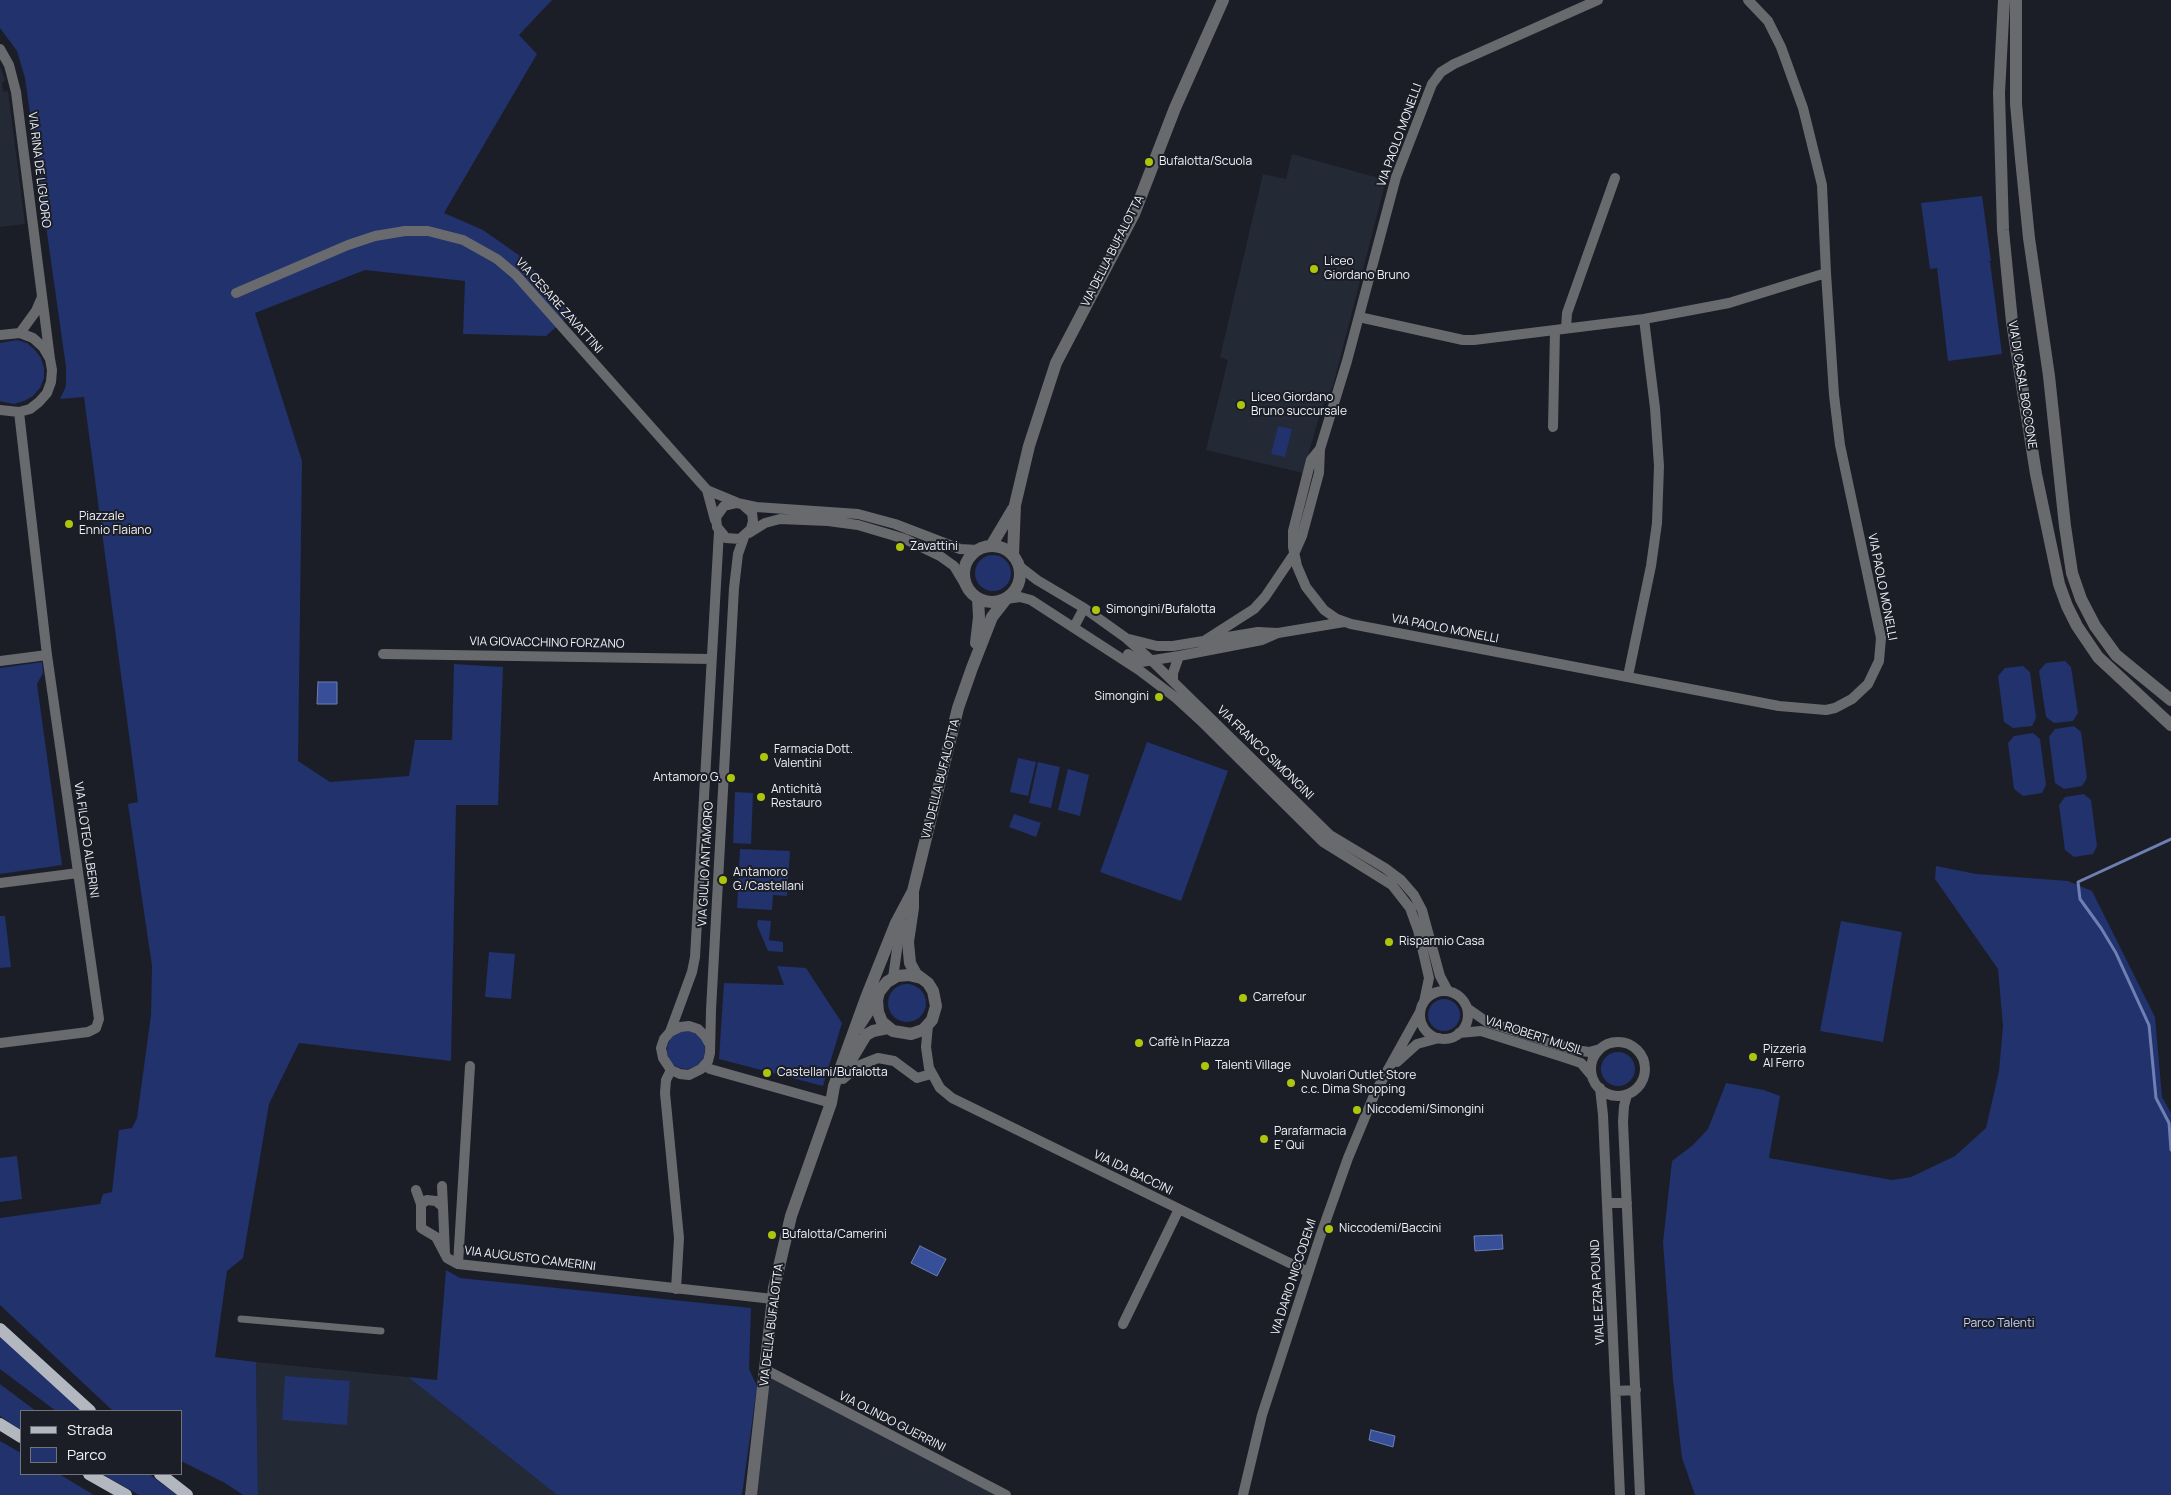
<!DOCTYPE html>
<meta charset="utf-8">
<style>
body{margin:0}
#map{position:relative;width:2171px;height:1495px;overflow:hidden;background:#1b1e26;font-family:Manrope,sans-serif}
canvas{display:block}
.legend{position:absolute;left:20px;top:1410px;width:162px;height:65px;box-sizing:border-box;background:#1b1e26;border:1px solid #70737a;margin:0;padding:6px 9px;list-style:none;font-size:15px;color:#eff2f7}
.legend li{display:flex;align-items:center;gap:10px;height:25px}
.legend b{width:25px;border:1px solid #70737a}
</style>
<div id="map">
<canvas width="2171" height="1495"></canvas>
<ul class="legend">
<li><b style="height:6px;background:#b3b7c0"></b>Strada</li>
<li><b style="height:14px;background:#21326c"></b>Parco</li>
</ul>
</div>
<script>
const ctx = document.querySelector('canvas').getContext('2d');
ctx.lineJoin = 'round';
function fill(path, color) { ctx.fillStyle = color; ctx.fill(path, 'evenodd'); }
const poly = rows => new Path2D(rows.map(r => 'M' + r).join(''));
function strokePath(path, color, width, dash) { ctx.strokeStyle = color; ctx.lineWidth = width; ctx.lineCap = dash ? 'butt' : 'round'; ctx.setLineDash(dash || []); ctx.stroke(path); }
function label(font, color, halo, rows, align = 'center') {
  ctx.font = font + ' Manrope,sans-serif'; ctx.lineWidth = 4; ctx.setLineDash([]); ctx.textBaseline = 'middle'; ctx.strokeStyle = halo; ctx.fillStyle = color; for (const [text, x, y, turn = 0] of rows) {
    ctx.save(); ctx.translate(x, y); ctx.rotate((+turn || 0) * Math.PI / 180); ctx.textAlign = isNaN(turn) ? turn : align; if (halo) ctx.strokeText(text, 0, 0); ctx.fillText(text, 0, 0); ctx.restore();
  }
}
fill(poly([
 [0,66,5,80,2,83,3,92,8,91,25,224,0,227],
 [1292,154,1386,180,1333,386,1321,410,1303,473,1206,450,1228,360,1220,357,1263,174,1286,179],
 [256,1362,408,1377,557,1495,258,1495],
 [768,1375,1001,1495,754,1495]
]), '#242936');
fill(poly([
 [0,0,552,0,519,35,537,54,444,213,483,230,523,258,572,313,546,336,463,334,465,281,365,270,255,313,302,461,298,761,330,782,409,776,415,740,452,740,454,664,503,667,498,805,456,805,451,1061,299,1043,269,1104,243,1258,227,1271,215,1357,256,1362,258,1495,243,1495,225,1483,181,1461,181,1411,113,1411,0,1305,0,1218,100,1204,103,1194,112,1192,119,1130,132,1128,137,1118,151,1015,152,966,128,804,138,802,84,397,60,399,66,386,66,367,25,78,17,51,0,28],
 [1982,196,1991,261,1988,261,1990,262,2002,354,1948,361,1937,268,1930,269,1921,203],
 [17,340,27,343,35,350,41,358,44,368,44,378,40,388,33,396,24,401,14,404,3,402,0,401,0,343],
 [1278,426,1292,429,1285,457,1271,454],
 '975 573a18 18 0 1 1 36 0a18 18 0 1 1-36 0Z',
 [2065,661,2071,667,2078,713,2073,721,2054,723,2046,717,2039,671,2046,663],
 [42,662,43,673,37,684,62,865,0,874,0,668],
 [2023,666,2030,672,2036,718,2032,726,2013,728,2004,722,1998,676,2005,668],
 [2074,726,2081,732,2087,778,2082,786,2064,789,2055,783,2049,737,2055,729],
 [2033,733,2040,739,2046,785,2042,793,2023,796,2014,789,2008,743,2014,736],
 [1147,742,1228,771,1181,901,1100,872],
 [1018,758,1036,762,1028,796,1010,792],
 [1038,762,1060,767,1051,808,1029,803],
 [1068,769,1089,775,1080,816,1058,810],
 [735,792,753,793,751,844,733,843],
 [2084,794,2091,800,2097,846,2093,854,2074,857,2065,850,2059,805,2065,797],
 [1014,814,1041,823,1036,837,1009,827],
 [740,849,790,851,787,896,773,895,772,910,737,908],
 [1936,866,1976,874,2068,881,2092,891,2155,1017,2162,1097,2171,1113,2171,1495,1695,1495,1682,1458,1673,1380,1663,1242,1672,1161,1693,1145,1708,1129,1726,1083,1764,1090,1780,1096,1769,1158,1892,1180,1911,1177,1955,1156,1986,1128,1999,1071,2003,1026,1998,969,1935,879],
 [0,916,5,916,11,967,0,968],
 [758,920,771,921,769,940,783,942,783,952,768,951,757,925],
 [1841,921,1902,932,1883,1042,1820,1031],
 [489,952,515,954,511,999,485,997],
 [777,966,806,968,842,1023,823,1086,719,1059,724,983,784,985],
 '888 1003a19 19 0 1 1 38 0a19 19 0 1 1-38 0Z',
 '1428 1015a16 16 0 1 1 32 0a16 16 0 1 1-32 0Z',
 '667 1050a19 19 0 1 1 38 0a19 19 0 1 1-38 0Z',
 '1601 1069a17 17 0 1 1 34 0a17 17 0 1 1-34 0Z',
 [17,1156,22,1199,0,1202,0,1158],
 [446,1270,460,1278,751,1308,749,1369,757,1386,742,1495,557,1495,408,1377,437,1380],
 [0,1337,5,1341,81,1411,56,1411,0,1369],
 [285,1376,350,1381,347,1425,282,1420],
 [0,1384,36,1411,21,1411,21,1430,0,1416],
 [0,1441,21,1453,21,1474,59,1474,94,1495,0,1495],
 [102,1474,149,1474,177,1495,139,1495]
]), '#21326c');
const water = poly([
 [318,682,337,682,337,704,317,704,318,682],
 [1502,1235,1503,1249,1475,1251,1474,1236,1502,1235],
 [920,1246,946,1259,937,1276,911,1263,920,1246],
 [1371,1430,1395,1436,1393,1447,1369,1440,1371,1430]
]);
fill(water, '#374e98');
strokePath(water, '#6e7fb4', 1);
strokePath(poly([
 [2171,839,2078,882,2080,899,2101,928,2116,953,2149,1025,2156,1098,2169,1123,2171,1150]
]), '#6e7fb4', 3);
strokePath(poly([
 [241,1319,381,1331]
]), '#686a6e', 7);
strokePath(poly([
 [1598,0,1454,64,1441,72,1432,84,1396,177,1347,361,1320,449,1311,460,1293,531,1293,547,1297,566,1306,587,1324,610,1337,619,1351,624,1779,706,1826,710,1835,708,1852,699,1868,684,1879,661,1881,638,1840,445,1834,395,1826,273,1822,185,1803,108,1781,47,1768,21,1748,0],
 [0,49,9,65,16,92,50,359],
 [236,293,348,245,375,236,405,231,428,231,463,240,497,259,516,275,707,490],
 [1359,317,1463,340,1474,340,1644,319],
 [1566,328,1567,313,1615,178],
 [20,333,36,311,42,297],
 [0,335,20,333,33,338,43,347,50,359,52,370,51,382,47,393,39,402,30,409,19,412,0,410],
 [1553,427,1555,330],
 [743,505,752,513,753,521,751,529,740,539,726,538,717,527,716,517,724,506,737,503,756,507,858,514,895,524,960,549,978,550],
 [715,520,707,490,736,502],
 [749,533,765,523,780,519,828,521,858,525,905,539,940,556,954,566,966,586],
 [1019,566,1037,580,1084,608,1126,638,1152,661,1330,835,1385,868,1401,880,1414,895,1422,910,1440,976,1448,991],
 [1006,599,1020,597,1031,600,1139,670,1176,698,1200,720,1323,842,1392,885,1410,908,1418,930,1429,978,1424,1002],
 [1074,627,1084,608],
 [1129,639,1157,646,1173,646,1258,632,1278,633,1344,622],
 [1204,641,1254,609,1265,597,1294,554,1302,536,1319,473,1320,449],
 [383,654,711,659],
 [1128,654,1141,662,1179,656],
 [0,661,47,655],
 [1628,676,1651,566,1657,523,1659,466,1655,408,1644,319,1729,303,1826,273],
 [1173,681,1173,673,1179,656,1262,640,1278,633],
 [0,883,78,873],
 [893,978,901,921],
 '1420 1015a24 24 0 1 1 48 0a24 24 0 1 1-48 0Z',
 [1467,1008,1487,1022,1575,1050,1589,1052,1600,1049],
 [928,1025,926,1047,929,1068,940,1088,952,1098,1308,1272],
 [858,1029,877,1000],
 [670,1032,692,972,695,957,719,531],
 [1459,1033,1481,1031,1563,1057,1581,1063,1592,1076],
 '1591 1069a27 27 0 1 1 54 0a27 27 0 1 1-54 0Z',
 [0,1043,88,1032,96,1028,99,1019,47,655,19,412],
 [710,1045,705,1036,698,1029,689,1026,680,1027,670,1032,664,1039,661,1048,663,1058,671,1070,680,1074,689,1075,701,1069,708,1061,710,1053,711,1010,734,588,738,554,744,537],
 [1397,1062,1417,1044,1439,1038],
 [470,1066,458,1264,773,1299],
 [705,1066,710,1069,831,1103],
 [671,1070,666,1080,665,1093,679,1238,676,1289],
 [843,1079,858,1066,878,1058,894,1061,917,1078,931,1074],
 [1600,1088,1603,1115,1620,1495],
 [1627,1095,1624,1106,1623,1122,1640,1495],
 [442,1186,443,1207],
 [416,1190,421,1204],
 [1607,1203,1627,1203],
 [445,1254,443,1207,436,1201,427,1200,421,1204,421,1228,436,1237,447,1258,458,1264],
 [1123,1324,1179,1209],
 [766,1370,1006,1495],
 [1616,1391,1636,1390],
 [1243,1495,1262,1415,1320,1237,1348,1158,1375,1093,1420,1012]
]), '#686a6e', 10);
strokePath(poly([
 [2004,0,1999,93,2003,230,2012,322,2036,474,2059,584,2067,606,2077,626,2098,657,2171,725],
 [2016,0,2016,104,2021,159,2029,238,2049,376,2065,526,2072,573,2081,599,2095,626,2116,655,2171,700],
 '964 574a28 28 0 1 1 56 0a28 28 0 1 1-56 0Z',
 [991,546,1013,509],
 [1013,555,1015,505,1029,446,1056,363,1134,214,1175,108,1223,0],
 [976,643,979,617,978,598],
 [913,893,913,908,908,942,910,963,916,974,928,983,933,991,936,1006,932,1020,923,1030,911,1034,893,1031,882,1022,878,1012,877,1000,879,992,887,982,897,976,909,975,921,978],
 [851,1060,866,1035,873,1031,888,1028],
 [751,1495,774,1288,791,1216,831,1103,834,1086,866,998,896,923,913,891,958,708,972,668,992,617,1006,599]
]), '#686a6e', 12);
strokePath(poly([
 [0,1329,90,1411],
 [0,1424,21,1437],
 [89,1474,126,1495],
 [160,1474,187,1495]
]), '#b3b7c0', 12);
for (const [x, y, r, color] of [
 [1149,162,5,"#adc60d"],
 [1314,269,5,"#adc60d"],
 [1241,405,5,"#adc60d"],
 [69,524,5,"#adc60d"],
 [900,547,5,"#adc60d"],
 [1096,610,5,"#adc60d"],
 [1159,697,5,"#adc60d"],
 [764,757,5,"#adc60d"],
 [731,778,5,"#adc60d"],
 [761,797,5,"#adc60d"],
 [723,880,5,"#adc60d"],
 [1389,942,5,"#adc60d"],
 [1243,998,5,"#adc60d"],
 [1139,1043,5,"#adc60d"],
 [1753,1057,5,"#adc60d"],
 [1205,1066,5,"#adc60d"],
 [767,1073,5,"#adc60d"],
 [1291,1083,5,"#adc60d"],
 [1357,1110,5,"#adc60d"],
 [1264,1139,5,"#adc60d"],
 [1329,1229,5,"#adc60d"],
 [772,1235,5,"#adc60d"]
]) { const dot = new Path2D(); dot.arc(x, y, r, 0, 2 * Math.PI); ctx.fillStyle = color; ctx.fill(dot); strokePath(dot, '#1b1e26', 2); }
label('12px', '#eff2f7', '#1b1e26', [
 ["VIA PAOLO MONELLI",1400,135,-70],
 ["VIA RINA DE LIGUORO",39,170,83],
 ["VIA DELLA BUFALOTTA",1113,251,-63],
 ["VIA CESARE ZAVATTINI",559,306,48],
 ["VIA DI CASAL BOCCONE",2022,385,81],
 ["VIA PAOLO MONELLI",1882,587,79],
 ["VIA PAOLO MONELLI",1445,629,11],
 ["VIA GIOVACCHINO FORZANO",547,643,1],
 ["VIA FRANCO SIMONGINI",1265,753,44],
 ["VIA DELLA BUFALOTTA",941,779,-76],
 ["VIA FILOTEO ALBERINI",86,840,82],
 ["VIA GIULIO ANTAMORO",706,864,-87],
 ["VIA ROBERT MUSIL",1534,1036,18],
 ["VIA IDA BACCINI",1133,1173,26],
 ["VIA AUGUSTO CAMERINI",530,1259,7],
 ["VIA DARIO NICCODEMI",1294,1277,-72],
 ["VIALE EZRA POUND",1598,1292,-93],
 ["VIA DELLA BUFALOTTA",772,1325,-83],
 ["VIA OLINDO GUERRINI",892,1422,27]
]);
label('12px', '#eff2f7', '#1b1e26', [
 ["Bufalotta/Scuola",1159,162],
 ["Liceo",1324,262],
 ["Giordano Bruno",1324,276],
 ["Liceo Giordano",1251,398],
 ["Bruno succursale",1251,412],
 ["Piazzale",79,517],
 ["Ennio Flaiano",79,531],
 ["Zavattini",910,547],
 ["Simongini/Bufalotta",1106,610],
 ["Simongini",1149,697,"right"],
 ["Farmacia Dott.",774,750],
 ["Valentini",774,764],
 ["Antamoro G.",721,778,"right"],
 ["Antichità",771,790],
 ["Restauro",771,804],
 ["Antamoro",733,873],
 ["G./Castellani",733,887],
 ["Risparmio Casa",1399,942],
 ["Carrefour",1253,998],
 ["Caffè In Piazza",1149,1043],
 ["Pizzeria",1763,1050],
 ["Al Ferro",1763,1064],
 ["Talenti Village",1215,1066],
 ["Castellani/Bufalotta",777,1073],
 ["Nuvolari Outlet Store",1301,1076],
 ["c.c. Dima Shopping",1301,1090],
 ["Niccodemi/Simongini",1367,1110],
 ["Parafarmacia",1274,1132],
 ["E' Qui",1274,1146],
 ["Niccodemi/Baccini",1339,1229],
 ["Bufalotta/Camerini",782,1235]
], 'left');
label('12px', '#c4d4fe', '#1b1e26', [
 ["Parco Talenti",1999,1324]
]);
</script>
